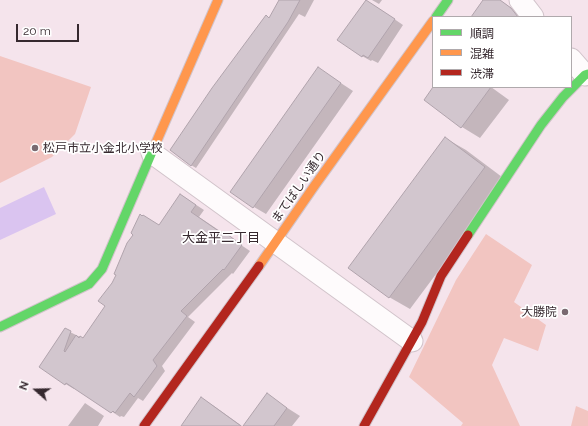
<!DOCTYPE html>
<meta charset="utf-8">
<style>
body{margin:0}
#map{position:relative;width:588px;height:426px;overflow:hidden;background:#f5e4ec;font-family:Raleway,"Noto Sans JP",sans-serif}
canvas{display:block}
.legend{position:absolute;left:432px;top:16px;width:140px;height:72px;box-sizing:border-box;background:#fff;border:1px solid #afa9ac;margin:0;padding:5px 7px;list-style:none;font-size:12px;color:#36292f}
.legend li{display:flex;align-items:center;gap:8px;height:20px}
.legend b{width:20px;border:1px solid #afa9ac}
.north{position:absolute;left:16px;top:370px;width:40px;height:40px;-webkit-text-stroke:3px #fff;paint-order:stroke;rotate:290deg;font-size:11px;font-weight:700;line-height:16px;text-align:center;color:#36292f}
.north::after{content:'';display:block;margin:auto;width:14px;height:18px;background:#36292f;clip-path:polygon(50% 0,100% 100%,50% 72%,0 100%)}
.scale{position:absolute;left:16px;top:24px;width:63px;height:18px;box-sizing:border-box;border:2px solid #36292f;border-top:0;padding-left:5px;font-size:12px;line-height:14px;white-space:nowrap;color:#36292f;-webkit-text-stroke:3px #fff;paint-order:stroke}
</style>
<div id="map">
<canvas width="588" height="426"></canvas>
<ul class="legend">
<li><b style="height:5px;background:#63d668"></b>順調</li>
<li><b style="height:5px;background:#ff974d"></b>混雑</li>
<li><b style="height:5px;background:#b3261e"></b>渋滞</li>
</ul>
<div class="north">N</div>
<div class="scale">20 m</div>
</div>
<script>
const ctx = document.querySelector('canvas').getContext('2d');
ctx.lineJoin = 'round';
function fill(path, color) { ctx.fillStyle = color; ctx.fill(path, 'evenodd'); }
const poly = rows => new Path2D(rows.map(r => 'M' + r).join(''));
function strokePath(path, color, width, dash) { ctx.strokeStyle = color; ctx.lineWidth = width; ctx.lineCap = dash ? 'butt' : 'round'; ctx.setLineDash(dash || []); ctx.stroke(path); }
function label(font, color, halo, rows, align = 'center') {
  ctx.font = font + ' Raleway,"Noto Sans JP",sans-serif'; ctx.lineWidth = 3.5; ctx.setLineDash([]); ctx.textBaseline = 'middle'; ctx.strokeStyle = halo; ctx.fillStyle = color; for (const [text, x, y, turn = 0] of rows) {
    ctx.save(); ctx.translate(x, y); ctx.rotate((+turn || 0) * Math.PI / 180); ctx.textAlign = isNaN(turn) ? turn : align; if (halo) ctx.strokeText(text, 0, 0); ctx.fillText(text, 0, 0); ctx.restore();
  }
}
fill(poly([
 [0,56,91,87,75,134,52,157,0,183],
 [486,234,532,265,514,302,546,325,538,351,504,338,492,365,520,426,461,426,463,423,409,377,456,280],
 [576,406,588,411,588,426,571,426]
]), '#f2c5c1');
fill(poly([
 [44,187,56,214,0,240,0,208]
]), '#dac4f0');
fill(poly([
 [280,0,314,0,305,17,299,14,196,168,191,165],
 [372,0,382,0,379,4],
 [484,0,500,0,524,17,483,17],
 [375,6,403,25,378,63,372,60,371,61,362,56],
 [318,68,353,91,266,214,254,207],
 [434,87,491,87,509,100,480,138,462,127],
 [445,138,466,150,506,180,410,309,389,297],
 [181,195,204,210,199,217,250,251,233,274,232,273,188,317,195,322,162,366,165,371,143,401,138,398,124,417,121,416,120,417,75,387,74,389,54,377,66,330,84,339],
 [267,395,300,416,292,426,245,426],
 [202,399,214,406,242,426,182,426],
 [85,403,104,416,98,426,68,426]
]), '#0003');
const building = poly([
 [279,0,300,0,288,22,191,166,170,150,212,88,266,15,269,18,279,0],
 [366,0,395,19,368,58,363,55,362,57,337,40,366,0],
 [483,0,500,0,511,8,518,17,471,17,483,0],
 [318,67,341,83,253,208,230,192,318,67],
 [433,87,491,87,461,128,424,100,433,87],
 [445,137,485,167,389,298,348,268,445,137],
 [180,194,196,205,191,212,223,234,224,232,242,245,224,270,223,269,181,311,187,316,153,360,157,366,134,397,130,393,115,413,113,411,111,413,66,383,65,385,39,367,65,328,71,331,64,351,65,352,76,335,79,338,80,336,83,338,105,306,98,301,112,283,116,275,114,274,127,243,133,235,131,233,140,214,142,216,143,215,159,225,180,194],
 [267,393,287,408,274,426,243,426,267,393],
 [201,397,241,426,181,426,201,397]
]);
fill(building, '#d2c6ce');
strokePath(building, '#b0a3ac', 1);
const street = poly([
 [520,0,533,17],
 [571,59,585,75],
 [152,153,412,341]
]);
const fast = poly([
 [436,17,448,0],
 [468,235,541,125,563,97,585,75,588,74],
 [0,327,89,284,102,269,155,145]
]);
const slow = poly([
 [155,145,218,0],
 [259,266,315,185,433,21]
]);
const jam = poly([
 [144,426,259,266],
 [364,426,422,322,441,276,468,235]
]);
strokePath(street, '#d1c3ca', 23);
strokePath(fast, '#d1c3ca', 11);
strokePath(slow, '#d1c3ca', 11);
strokePath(jam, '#d1c3ca', 11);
strokePath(street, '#fefbfc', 21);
strokePath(fast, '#63d668', 9);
strokePath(slow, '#ff974d', 9);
strokePath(jam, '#b3261e', 9);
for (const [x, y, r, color] of [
 [35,148,4,"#796a71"],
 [565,312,4,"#796a71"]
]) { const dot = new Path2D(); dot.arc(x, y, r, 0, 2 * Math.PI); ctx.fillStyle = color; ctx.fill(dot); strokePath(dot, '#fff', 1.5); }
label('12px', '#36292f', '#fff', [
 ["松戸市立小金北小学校",43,148],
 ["大勝院",557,312,"right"]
], 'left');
label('12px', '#36292f', '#fff', [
 ["まてばしい通り",299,187,-55]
]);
label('13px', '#36292f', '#fff', [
 ["大金平二丁目",221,238]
]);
</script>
